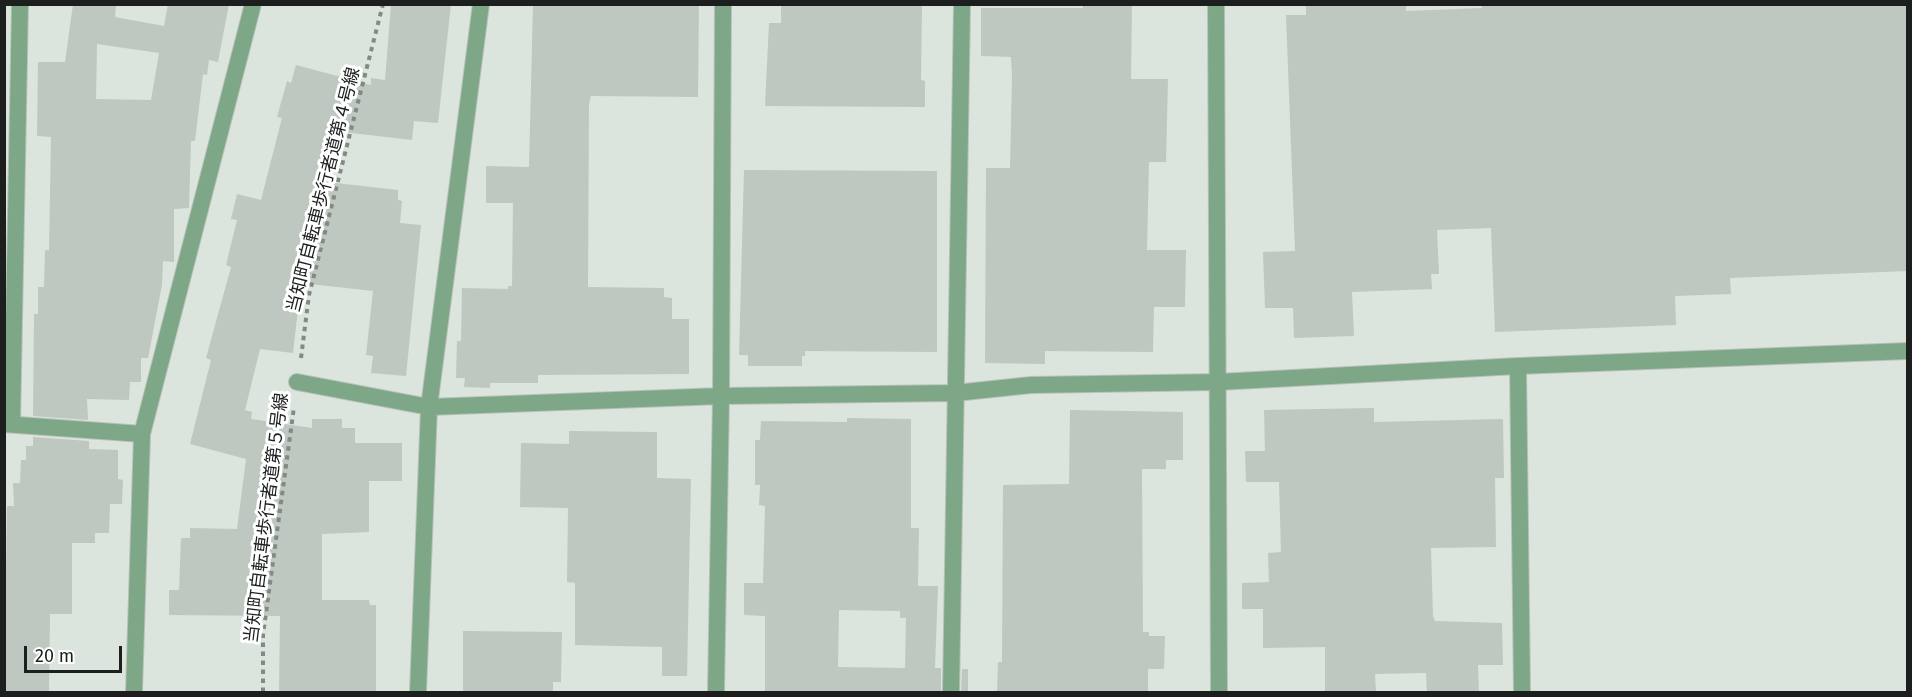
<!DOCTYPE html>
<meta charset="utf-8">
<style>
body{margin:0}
#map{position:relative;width:1912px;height:697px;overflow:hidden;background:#dbe4dd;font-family:"Fira Sans",sans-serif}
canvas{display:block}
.frame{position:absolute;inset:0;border:6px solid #1c1f1d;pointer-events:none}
.scale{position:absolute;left:24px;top:646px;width:98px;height:27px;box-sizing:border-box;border:3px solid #1c1f1d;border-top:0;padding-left:8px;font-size:18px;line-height:21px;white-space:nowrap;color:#1c1f1d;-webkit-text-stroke:4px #fff;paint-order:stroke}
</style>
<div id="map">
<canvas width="1912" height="697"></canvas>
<div class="frame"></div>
<div class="scale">20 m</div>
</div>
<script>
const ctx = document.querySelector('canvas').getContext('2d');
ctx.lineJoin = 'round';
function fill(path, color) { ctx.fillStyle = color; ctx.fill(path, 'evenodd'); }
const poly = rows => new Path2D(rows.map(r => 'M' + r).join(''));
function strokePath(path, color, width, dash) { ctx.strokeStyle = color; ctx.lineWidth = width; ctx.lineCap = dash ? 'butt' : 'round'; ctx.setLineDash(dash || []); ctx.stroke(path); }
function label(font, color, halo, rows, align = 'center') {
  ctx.font = font + ' "Fira Sans","Noto Sans JP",sans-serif'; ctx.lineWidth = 6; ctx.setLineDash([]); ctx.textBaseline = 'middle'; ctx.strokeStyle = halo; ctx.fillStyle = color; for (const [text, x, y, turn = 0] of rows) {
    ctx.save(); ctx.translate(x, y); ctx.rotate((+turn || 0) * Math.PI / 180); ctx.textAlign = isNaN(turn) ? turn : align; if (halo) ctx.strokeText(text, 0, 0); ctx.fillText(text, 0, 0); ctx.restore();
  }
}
fill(poly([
 [73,4,116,4,115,17,164,26,168,4,229,4,218,62,209,60,207,75,203,74,195,141,191,141,189,208,174,209,174,262,163,261,162,285,148,358,141,358,141,382,130,382,129,400,87,399,88,420,33,416,34,314,38,314,38,287,44,287,45,250,49,250,51,137,37,136,38,62,65,62],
 [97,44,159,53,151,100,96,99],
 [391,4,451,4,438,123,414,121,412,140,343,132,327,182,398,190,398,200,402,201,400,223,421,225,406,376,371,373,373,356,366,355,373,291,301,283,293,353,260,349,245,410,252,412,251,419,312,428,312,419,342,419,342,428,355,428,355,443,402,443,402,481,369,481,369,532,322,534,322,600,369,600,370,605,376,605,376,693,279,693,280,616,169,615,169,590,179,590,181,538,190,538,190,528,237,529,246,459,190,444,211,360,206,358,231,267,226,265,237,220,231,219,237,194,261,200,282,118,277,117,287,81,291,83,296,65,371,85,371,78,385,80],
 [533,4,699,4,698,97,591,96,589,104,588,287,664,288,664,297,672,298,672,319,689,319,689,374,538,375,538,383,490,383,490,388,464,387,465,378,456,378,457,341,461,341,462,288,508,289,508,286,512,286,513,203,486,203,486,166,529,167],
 [781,4,922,4,921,80,925,81,925,107,765,106,769,23,781,23],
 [1083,4,1132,4,1131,79,1168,79,1166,162,1149,162,1147,250,1186,250,1185,307,1154,307,1153,352,1045,351,1045,364,985,363,986,168,1010,168,1012,75,1011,57,981,56,981,8,1083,8],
 [1306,4,1406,4,1406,11,1482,8,1482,4,1908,4,1908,271,1730,278,1731,294,1675,296,1676,325,1495,332,1491,228,1437,230,1439,274,1431,274,1432,289,1352,292,1354,336,1294,338,1293,308,1265,308,1263,252,1295,251,1286,15,1306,15],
 [744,170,937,171,937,352,805,351,805,356,802,356,802,366,748,366,748,355,739,355],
 [1374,408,1374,422,1503,419,1504,478,1495,478,1496,547,1431,548,1433,616,1435,621,1502,623,1503,665,1478,665,1479,693,1427,693,1426,673,1375,674,1376,693,1325,693,1325,647,1263,648,1263,609,1242,609,1242,583,1269,582,1268,553,1281,552,1279,482,1246,482,1245,451,1265,451,1264,410],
 [1070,410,1183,412,1183,460,1166,460,1166,469,1142,469,1143,632,1149,632,1149,636,1165,636,1164,669,1148,669,1148,693,997,693,998,662,1002,662,1003,485,1069,484],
 [847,418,911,419,911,528,919,528,918,586,938,586,935,668,941,668,941,693,765,693,765,616,744,615,744,583,763,583,765,506,759,505,760,485,755,485,755,440,760,440,761,421,847,422],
 [839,610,900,611,900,618,906,618,905,668,838,667],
 [569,431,657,432,657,478,691,479,687,676,662,676,662,647,575,645,575,583,567,582,568,508,520,507,521,443,569,444],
 [33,437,89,441,89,449,118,450,118,479,123,480,122,504,110,504,109,533,95,533,95,543,72,543,72,614,50,614,49,693,4,693,7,506,14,506,13,483,20,483,21,460,26,460,26,446,33,446],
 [463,631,562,632,561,682,553,682,553,693,463,693],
 [962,669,968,669,968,693,961,693]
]), '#bec7c0');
const minor = poly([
 [1518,366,1522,692],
 [297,382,429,407,721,396,955,393,1031,385,1218,382,1518,366,1908,351],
 [4,424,142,434],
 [12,424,20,4],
 [134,692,142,434,253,4],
 [418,692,429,407,481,4],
 [716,692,721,396,723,4],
 [951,692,962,4]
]);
const tertiary = poly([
 [1216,4,1219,692]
]);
strokePath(minor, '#b9c1ba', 18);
strokePath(tertiary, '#b9c1ba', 18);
strokePath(poly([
 [301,358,309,295,383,4],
 [263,692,263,635,294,407]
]), '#838a85', 4, [4.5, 4.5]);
strokePath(minor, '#7da786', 16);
strokePath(tertiary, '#7da786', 16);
label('18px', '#1c1f1d', '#fff', [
 ["当知町自転車歩行者道第４号線",324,190,-76],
 ["当知町自転車歩行者道第５号線",267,518,-83]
]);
</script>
